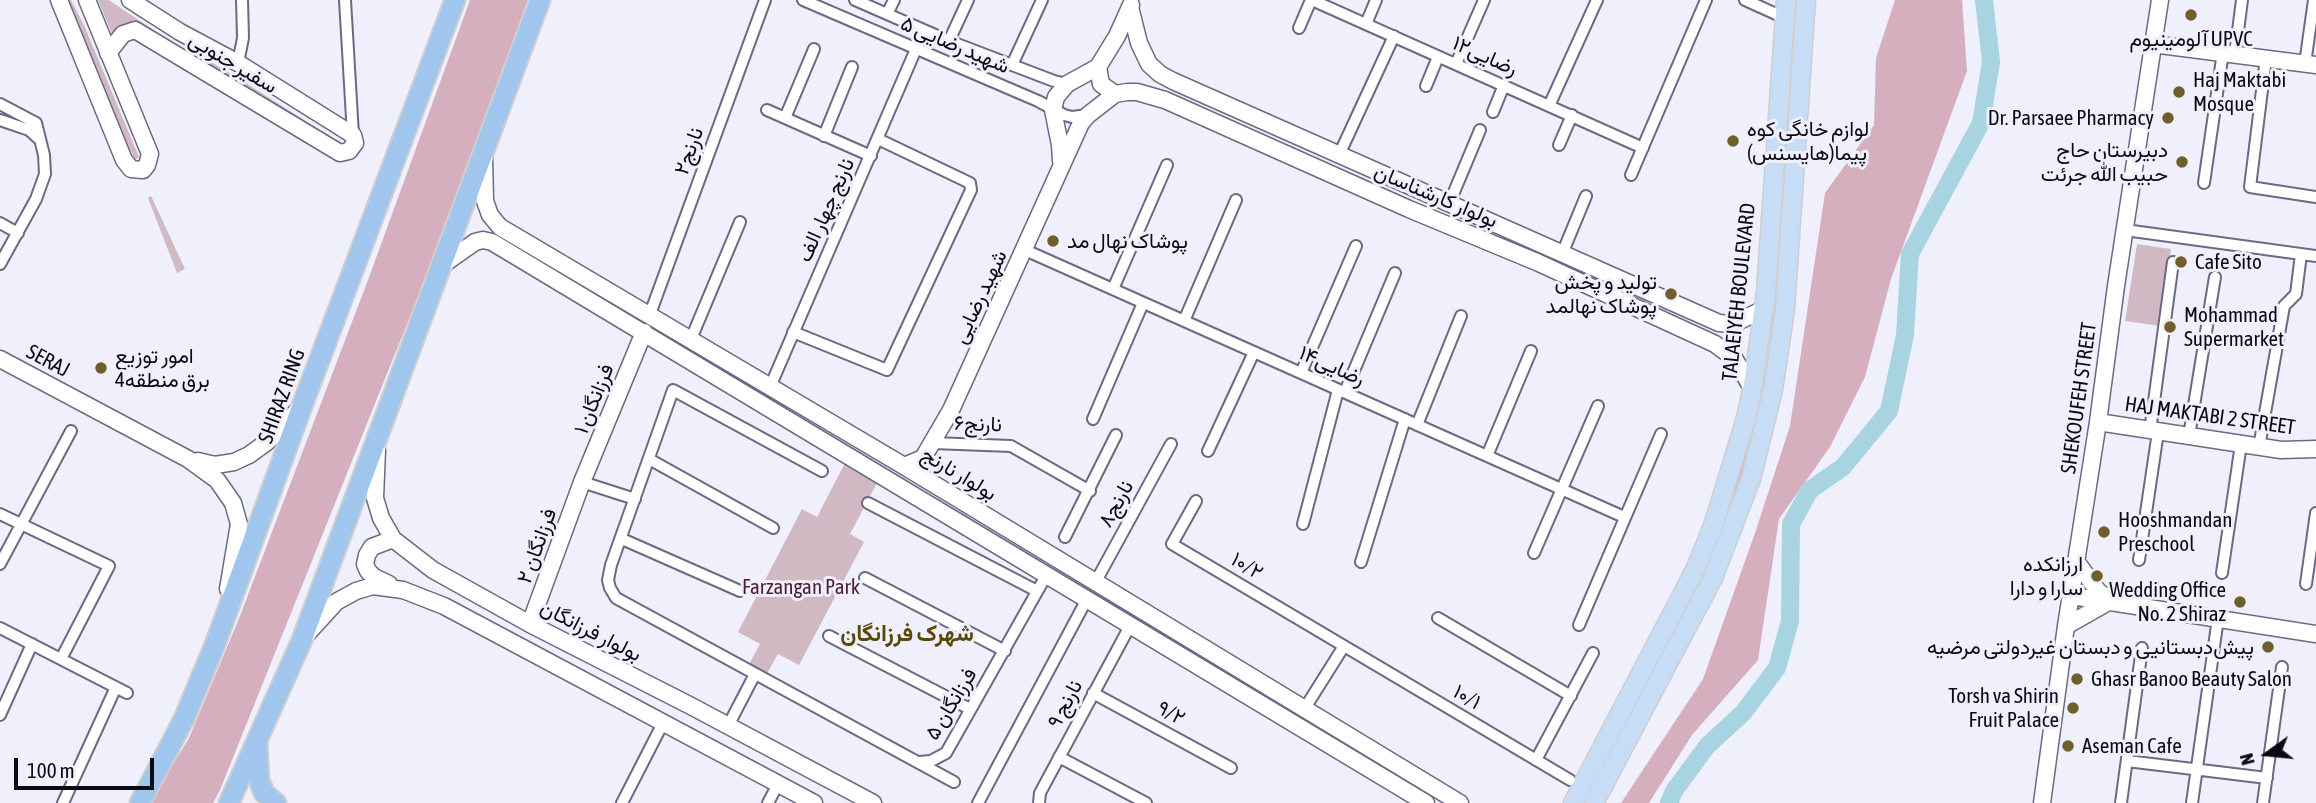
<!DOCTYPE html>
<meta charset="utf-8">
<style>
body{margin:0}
#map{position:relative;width:2316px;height:803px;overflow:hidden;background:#f0f0fc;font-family:"Asap Condensed",sans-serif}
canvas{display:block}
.north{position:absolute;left:2232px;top:719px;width:70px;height:70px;-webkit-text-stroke:5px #f0f0fc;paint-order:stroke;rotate:255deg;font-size:19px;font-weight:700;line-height:28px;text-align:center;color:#0a0a14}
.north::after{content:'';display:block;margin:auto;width:24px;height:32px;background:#0a0a14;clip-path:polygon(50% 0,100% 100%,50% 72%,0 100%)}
.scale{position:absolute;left:14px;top:758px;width:140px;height:32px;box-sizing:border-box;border:4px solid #0a0a14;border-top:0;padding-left:9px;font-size:21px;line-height:24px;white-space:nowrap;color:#0a0a14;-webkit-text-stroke:5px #f0f0fc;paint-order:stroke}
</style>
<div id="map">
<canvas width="2316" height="803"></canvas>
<div class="north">N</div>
<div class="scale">100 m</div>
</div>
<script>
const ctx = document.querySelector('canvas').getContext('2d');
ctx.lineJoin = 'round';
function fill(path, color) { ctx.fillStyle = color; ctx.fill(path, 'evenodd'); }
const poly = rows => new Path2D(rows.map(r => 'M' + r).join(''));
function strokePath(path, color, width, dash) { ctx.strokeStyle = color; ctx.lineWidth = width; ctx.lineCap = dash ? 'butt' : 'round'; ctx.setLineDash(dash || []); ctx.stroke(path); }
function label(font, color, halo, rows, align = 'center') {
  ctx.font = font + ' "Asap Condensed",Vazirmatn,sans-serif'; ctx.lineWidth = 6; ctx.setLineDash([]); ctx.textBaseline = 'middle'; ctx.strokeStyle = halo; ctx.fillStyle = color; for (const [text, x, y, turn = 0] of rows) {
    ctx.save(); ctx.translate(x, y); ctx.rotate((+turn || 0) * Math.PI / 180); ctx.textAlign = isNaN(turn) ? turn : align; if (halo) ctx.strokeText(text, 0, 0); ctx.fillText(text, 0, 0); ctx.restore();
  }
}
fill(poly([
 [67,0,71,0,84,25,139,157,135,160,104,92],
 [98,0,109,0,168,40,132,24,112,34],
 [1791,0,1799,0,1782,266,1767,392,1731,521,1698,590,1698,585,1743,455],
 [185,47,235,76,340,143,336,147,180,50],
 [151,196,185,269,177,273,148,198],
 [2137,244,2171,249,2160,326,2125,321],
 [845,463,878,481,850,534,864,542,799,665,778,654,765,677,747,668,760,644,738,632,802,509,817,517]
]), '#d1b9c3');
fill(poly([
 [470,0,528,0,419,294,220,790,213,803,149,803,189,738,238,621,368,280],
 [1895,0,1962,0,1967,71,1891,279,1865,377,1830,447,1779,519,1758,660,1692,735,1649,803,1621,803,1703,679,1755,533,1790,426,1825,193,1874,125,1876,58]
]), '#d6afbf');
strokePath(poly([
 [1669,803,1674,791,1707,746,1743,713,1777,668,1790,621,1791,524,1810,490,1843,467,1889,411,1905,335,1910,254,1981,123,1991,62,1984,0]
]), '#a7d4e0', 18);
const street = poly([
 [345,0,353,135],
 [803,0,1038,101,1064,115,1072,117,1088,115],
 [855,0,949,41,1054,81,1067,84],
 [1312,0,1643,148],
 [1745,0,1785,18],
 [887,14,894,0],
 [1366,24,1376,0],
 [1299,28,1311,0],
 [949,41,968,0],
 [2235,54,2242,0],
 [2266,58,2250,187,2316,197],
 [238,63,243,38,242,0],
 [1456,64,1484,0],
 [2305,64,2314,0],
 [1012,65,1042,0],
 [1426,86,1438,57],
 [0,104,36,123,44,155,45,174,36,199,0,264],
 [1549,106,1597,0],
 [767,110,871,156],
 [1493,112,1504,85],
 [785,118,814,49],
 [0,120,29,130,38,138],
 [824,136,852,67],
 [1559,145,1572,115],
 [1339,155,1394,36],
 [1631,175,1706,0],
 [2204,183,2223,52],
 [1449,204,1480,130],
 [0,223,18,233],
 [2125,230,2316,256],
 [1025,250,1624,517],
 [1562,254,1586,196],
 [1113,289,1167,165],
 [650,314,765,0],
 [1184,321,1236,200],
 [793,332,887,370,971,190,970,183,878,139],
 [691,339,740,222],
 [1301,373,1356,246],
 [770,387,916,49],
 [1345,392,1395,273],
 [1093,419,1143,303],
 [1417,425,1461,316],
 [2150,431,2173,262],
 [2189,436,2215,277],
 [933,443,1011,446,1090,491],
 [2259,447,2284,306,2296,294,2301,254],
 [1208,451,1254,352],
 [1487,456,1531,351],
 [649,459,773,528],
 [822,471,673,390,611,565,608,580,610,588,616,598,954,782],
 [582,482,635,499],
 [1196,501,1172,544,1570,780],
 [868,503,1037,591],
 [0,514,109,566,61,659],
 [1303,524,1338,390],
 [1065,537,1116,435],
 [622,539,740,591],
 [1534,553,1598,406],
 [2139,560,2158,432],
 [1361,562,1405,419],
 [0,564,71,431],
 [2222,573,2241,444],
 [865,578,1005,651],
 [1095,583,1171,444],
 [2306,584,2316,513],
 [1438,618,1571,696],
 [1579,625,1661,434],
 [0,628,127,693],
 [829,636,970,709],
 [1093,693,1231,768],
 [1305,708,1344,646],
 [0,715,32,644],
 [728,726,755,674],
 [1059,757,1146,803],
 [1536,760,1593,653],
 [2127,761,2267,778],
 [919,762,931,761,946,753,1047,574],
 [63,803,116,687],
 [622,803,663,723],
 [768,803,778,784],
 [978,803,1087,599],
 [1039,803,1040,793,1131,624],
 [2121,803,2142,648],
 [2192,803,2218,618],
 [2263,803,2282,667]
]);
const secondary = poly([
 [59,0,124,160,131,169,143,170,147,165,150,154,87,0],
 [1130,7,1139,43,1149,64,1160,74,1173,81,1719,323,1733,324,1764,309],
 [2152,44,2316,65],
 [108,53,123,34,135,30,340,153,349,151,355,143,353,135,238,63,180,32,130,0],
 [1098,67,1101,84,1115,94],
 [484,157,485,201,490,215,500,227,904,466,1460,803],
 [1061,161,1060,145,1053,110,1056,97,1067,84,1098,67,1117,36,1131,5],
 [441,266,475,242,483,240,492,242,1426,803],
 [0,359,188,459,217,480,233,503,239,524,228,589],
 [2098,422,2281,450,2316,449],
 [377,450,375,498,381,518,393,539,433,570,530,624,691,706,873,803],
 [198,461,215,465,234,462,249,455,267,442,301,407],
 [904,466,923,458,951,410,1081,123,1088,115,1115,94,1127,92,1137,92,1165,100,1409,209,1539,263,1715,344,1734,358,1752,388],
 [389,584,374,577,368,571,365,564,367,555,372,547,393,539],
 [2072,596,2316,634],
 [530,624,582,482,644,332],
 [2066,626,2110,601,2098,591,2076,561],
 [306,635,336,602,356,591,373,586,403,590,444,606,814,803],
 [2042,803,2066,626,2098,422,2116,286,2160,0]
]);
const primary = poly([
 [1573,803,1695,570,1713,526,1746,418,1753,385,1766,292,1786,0],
 [1594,803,1713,578,1751,479,1773,390,1785,309,1806,0]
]);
const highway = poly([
 [257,744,259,780,264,793,276,803],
 [140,803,184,719,216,642,302,406,455,0],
 [229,803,302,640,540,0]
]);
strokePath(street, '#6a6a84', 14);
strokePath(secondary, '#6a6a84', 19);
strokePath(primary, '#ceced0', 21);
strokePath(highway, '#ceced0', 23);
strokePath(street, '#fff', 10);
strokePath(secondary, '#fff', 16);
strokePath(primary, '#c6ddf5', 18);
strokePath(highway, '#a0c6ee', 19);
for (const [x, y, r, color] of [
 [2191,15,7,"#6f5f2c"],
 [2179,92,7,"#6f5f2c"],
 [2168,118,7,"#6f5f2c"],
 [1733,141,7,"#6f5f2c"],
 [2182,162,7,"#6f5f2c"],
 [1053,241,7,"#6f5f2c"],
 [2181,262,7,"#6f5f2c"],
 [1671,294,7,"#6f5f2c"],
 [2170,327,7,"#6f5f2c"],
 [101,368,7,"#6f5f2c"],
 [2104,532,7,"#6f5f2c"],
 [2097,576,7,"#6f5f2c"],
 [2240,602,7,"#6f5f2c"],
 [2268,647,7,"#6f5f2c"],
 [2077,679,7,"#6f5f2c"],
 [2073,708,7,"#6f5f2c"],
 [2068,746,7,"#6f5f2c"]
]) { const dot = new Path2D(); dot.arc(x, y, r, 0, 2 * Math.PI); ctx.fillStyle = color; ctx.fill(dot); strokePath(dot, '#f0f0fc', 2.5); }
label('21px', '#0a0a14', '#f0f0fc', [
 ["آلومینیوم UPVC",2191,39,"center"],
 ["Haj Maktabi",2193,80],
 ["Mosque",2193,104],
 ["Dr. Parsaee Pharmacy",2154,118,"right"],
 ["لوازم خانگی کوه",1747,129],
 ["پیما(هایسنس)",1747,153],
 ["دبیرستان حاج",2168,150,"right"],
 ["حبیب الله جرئت",2168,174,"right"],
 ["پوشاک نهال مد",1067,241],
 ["Cafe Sito",2195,262],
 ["تولید و پخش",1657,282,"right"],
 ["پوشاک نهالمد",1657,306,"right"],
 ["Mohammad",2184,315],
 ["Supermarket",2184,339],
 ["امور توزیع",115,356],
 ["برق منطقه4",115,380],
 ["Hooshmandan",2118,520],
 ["Preschool",2118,544],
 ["ارزانکده",2083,564,"right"],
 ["سارا و دارا",2083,588,"right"],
 ["Wedding Office",2226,590,"right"],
 ["No. 2 Shiraz",2226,614,"right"],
 ["پیش‌دبستانیی و دبستان غیردولتی مرضیه",2254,647,"right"],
 ["Ghasr Banoo Beauty Salon",2091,679],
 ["Torsh va Shirin",2059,696,"right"],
 ["Fruit Palace",2059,720,"right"],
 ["Aseman Cafe",2082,746]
], 'left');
label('21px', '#0a0a14', '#f0f0fc', [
 ["شهید رضایی ۵",955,45,23],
 ["رضایی۱۲",1485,56,24],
 ["سفیر جنوبی",233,63,31],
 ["نارنج۲",689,151,-70],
 ["بولوار کارشناسان",1436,196,23],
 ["نارنج چهار الف",826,210,-66],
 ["TALAEIYEH BOULEVARD",1739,292,-84],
 ["شهید رضایی",980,297,-65],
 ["SERAJ",48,361,28],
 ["رضایی۱۴",1332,366,24],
 ["SHIRAZ RING",282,396,-70],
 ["SHEKOUFEH STREET",2079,398,-82],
 ["فرزانگان ۱",594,399,-68],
 ["HAJ MAKTABI 2 STREET",2210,416,8],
 ["نارنج۶",978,424,2],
 ["بولوار نارنج",959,474,31],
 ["نارنج۸",1116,504,-61],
 ["فرزانگان ۲",537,546,-70],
 ["۱۰/۲",1247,566,31],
 ["بولوار فرزانگان",591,631,27],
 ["۱۰/۱",1467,697,31],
 ["فرزانگان ۵",951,704,-59],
 ["نارنج ۹",1065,704,-62],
 ["۹/۲",1171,713,29]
]);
label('21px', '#4d1c35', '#f0f0fc', [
 ["Farzangan Park",801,587]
]);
label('bold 23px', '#5a4807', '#f0f0fc', [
 ["شهرک فرزانگان",907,634]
]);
</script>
